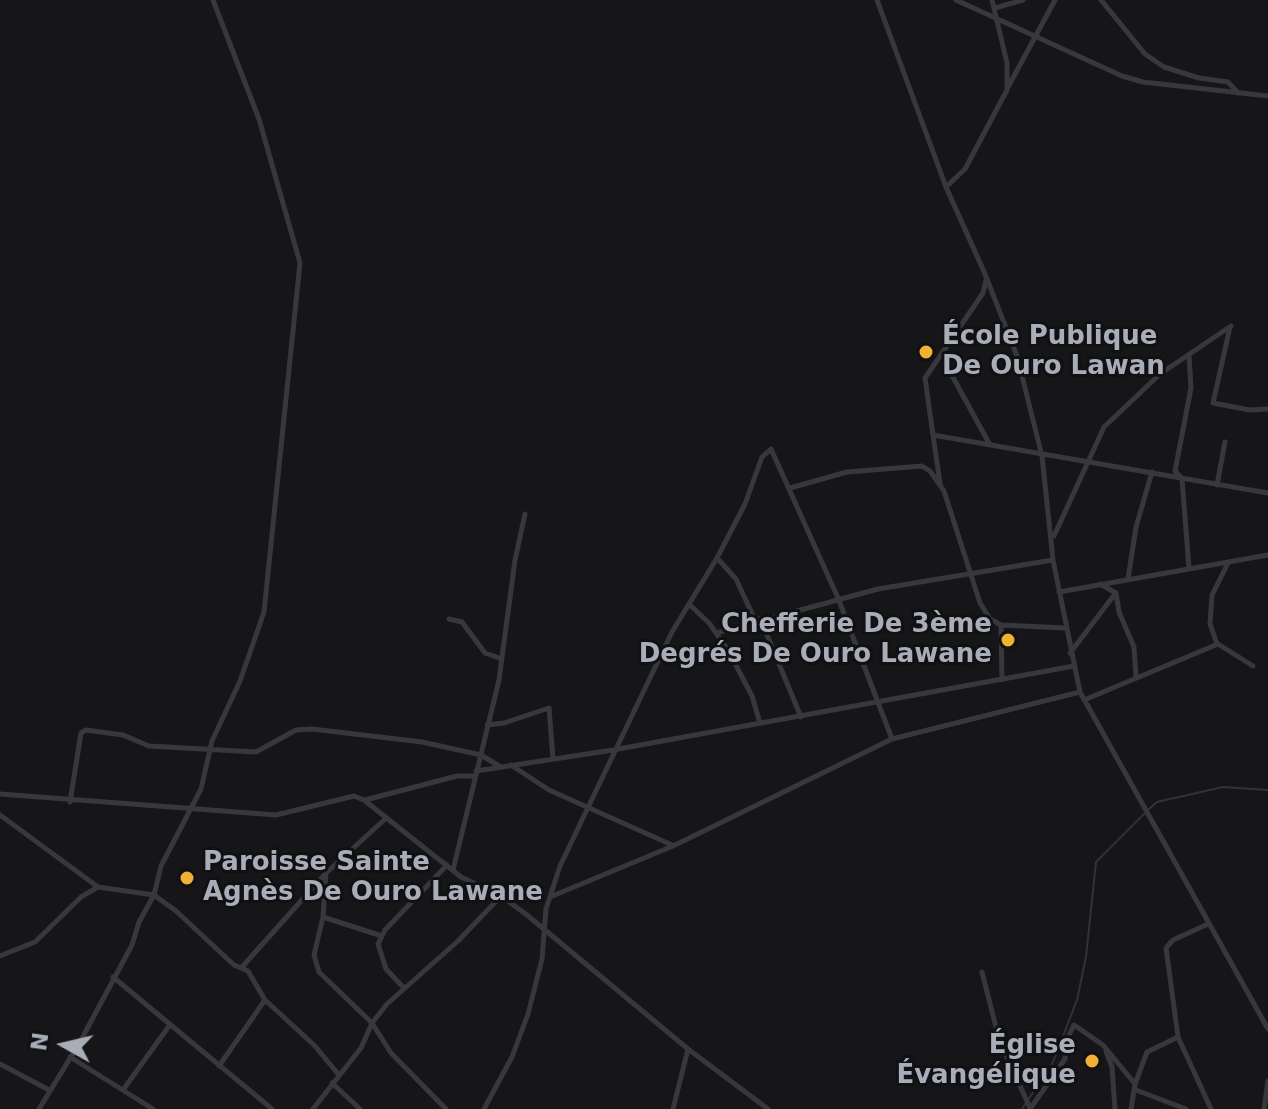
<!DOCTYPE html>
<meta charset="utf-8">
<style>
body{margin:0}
#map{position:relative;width:1268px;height:1109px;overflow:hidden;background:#161618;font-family:"DejaVu Sans",sans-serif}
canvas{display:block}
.north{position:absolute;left:24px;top:1005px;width:80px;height:80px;-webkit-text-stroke:6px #111113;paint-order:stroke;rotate:278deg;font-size:22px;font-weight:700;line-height:32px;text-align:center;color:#a8adb8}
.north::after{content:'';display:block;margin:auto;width:28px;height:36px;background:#a8adb8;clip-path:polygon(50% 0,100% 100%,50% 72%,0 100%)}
</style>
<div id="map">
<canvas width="1268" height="1109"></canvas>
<div class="north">N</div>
</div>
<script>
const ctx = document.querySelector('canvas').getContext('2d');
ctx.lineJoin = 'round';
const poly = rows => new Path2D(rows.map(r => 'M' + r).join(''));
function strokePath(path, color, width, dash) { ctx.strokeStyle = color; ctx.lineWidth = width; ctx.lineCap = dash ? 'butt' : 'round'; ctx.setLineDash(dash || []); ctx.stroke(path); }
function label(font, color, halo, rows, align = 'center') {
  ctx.font = font + ' "DejaVu Sans",sans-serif'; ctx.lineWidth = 6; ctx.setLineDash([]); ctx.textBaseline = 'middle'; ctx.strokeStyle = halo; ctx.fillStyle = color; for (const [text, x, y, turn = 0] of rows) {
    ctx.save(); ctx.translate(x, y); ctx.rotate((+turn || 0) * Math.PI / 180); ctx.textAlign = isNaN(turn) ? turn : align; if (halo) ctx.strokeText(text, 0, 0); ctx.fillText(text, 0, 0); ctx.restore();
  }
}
strokePath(poly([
 [1149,809,1157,802,1223,787,1268,790],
 [1022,1109,1053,1062,1077,1000,1086,957,1096,862,1144,814]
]), '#2c353c', 2);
strokePath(poly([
 [877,0,946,187,985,274,1017,356,1042,456,1053,560,1080,692,1268,1029],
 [956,0,1122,76,1143,82,1268,96],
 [1101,0,1145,54,1164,67,1199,78,1228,82,1238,93],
 [995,8,1023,0],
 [1007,89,1055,0],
 [946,187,965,169,1007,90,1007,63,992,0],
 [986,280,983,293,925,378,933,435,1268,493],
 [1230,327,1213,403,1250,410,1268,409],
 [950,372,990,445],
 [933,435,940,483],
 [1217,485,1225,442],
 [790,488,847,472,922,466,930,471,944,491,980,603,990,619,1001,625,1065,628],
 [1054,536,1104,427,1160,374,1231,326],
 [717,558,736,579,755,620],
 [1189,568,1182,479,1175,471,1191,388,1189,355],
 [1128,579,1136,527,1152,472],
 [1100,584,1116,593,1119,612,1134,647,1136,677],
 [1059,592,1268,555],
 [691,606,709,623,728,650,752,696,760,723],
 [760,618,801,717],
 [449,619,462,622,485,653,499,658],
 [1001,625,1002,680],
 [716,633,878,589,1053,560],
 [1217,644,1210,624,1212,595,1228,563],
 [1070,653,1115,594],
 [1084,700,1218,644,1253,666],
 [487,725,504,723,549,708,553,759],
 [511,765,549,790,672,845],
 [476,771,613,750,1074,666],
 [0,794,276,815,354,796,364,800,461,877,501,896,527,915,688,1049,768,1109],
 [365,800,457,776,473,776],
 [70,802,81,733,86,730,123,735,149,746,256,752,296,730,312,729,422,742,481,755,499,766],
 [0,815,98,887,154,895,176,911,234,965,248,971,265,1000,314,1045,339,1075],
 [384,820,326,873,323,917,314,955,319,972,372,1023,391,1053,446,1109],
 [453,870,499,680,515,560,525,514],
 [550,897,673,846,892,739,1080,692],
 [323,917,382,936],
 [1208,924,1173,940,1166,948,1178,1037,1211,1109],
 [0,956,35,942,81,897,98,887],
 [242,967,326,873],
 [982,972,999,1039,1030,1108],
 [113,977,272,1109],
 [403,987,386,969,378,944,385,930,447,865],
 [1106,1051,1112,1067,1115,1109],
 [70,1057,153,1109],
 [0,1064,49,1090],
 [219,1066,265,1000],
 [332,1083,360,1109],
 [123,1090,169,1026],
 [1136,1090,1186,1109],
 [39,1109,80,1042,132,945,139,922,154,895,161,866,201,789,212,741,240,681,264,612,300,263,259,119,213,0],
 [313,1109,361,1048,372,1023,387,1004,458,941,501,896],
 [484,1109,512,1057,528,1014,542,959,546,909,560,866,672,632,717,558,745,504,762,457,771,449,838,598,892,739],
 [673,1109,688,1049],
 [1030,1109,1065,1059,1066,1041,1074,1025,1103,1045,1135,1084],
 [1131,1109,1135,1084,1147,1052,1178,1037],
 [1264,1109,1268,1081]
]), '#37383d', 5);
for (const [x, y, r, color] of [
 [926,352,8,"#f2b134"],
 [1008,640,8,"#f2b134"],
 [187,878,8,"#f2b134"],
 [1092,1061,8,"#f2b134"]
]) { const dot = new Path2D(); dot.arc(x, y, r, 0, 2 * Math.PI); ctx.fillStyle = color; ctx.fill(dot); strokePath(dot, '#111113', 3); }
label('bold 26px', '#a8adb8', '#111113', [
 ["École Publique",942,337],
 ["De Ouro Lawan",942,367],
 ["Chefferie De 3ème",992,625,"right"],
 ["Degrés De Ouro Lawane",992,655,"right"],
 ["Paroisse Sainte",203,863],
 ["Agnès De Ouro Lawane",203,893],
 ["Église",1076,1046,"right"],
 ["Évangélique",1076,1076,"right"]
], 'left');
</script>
